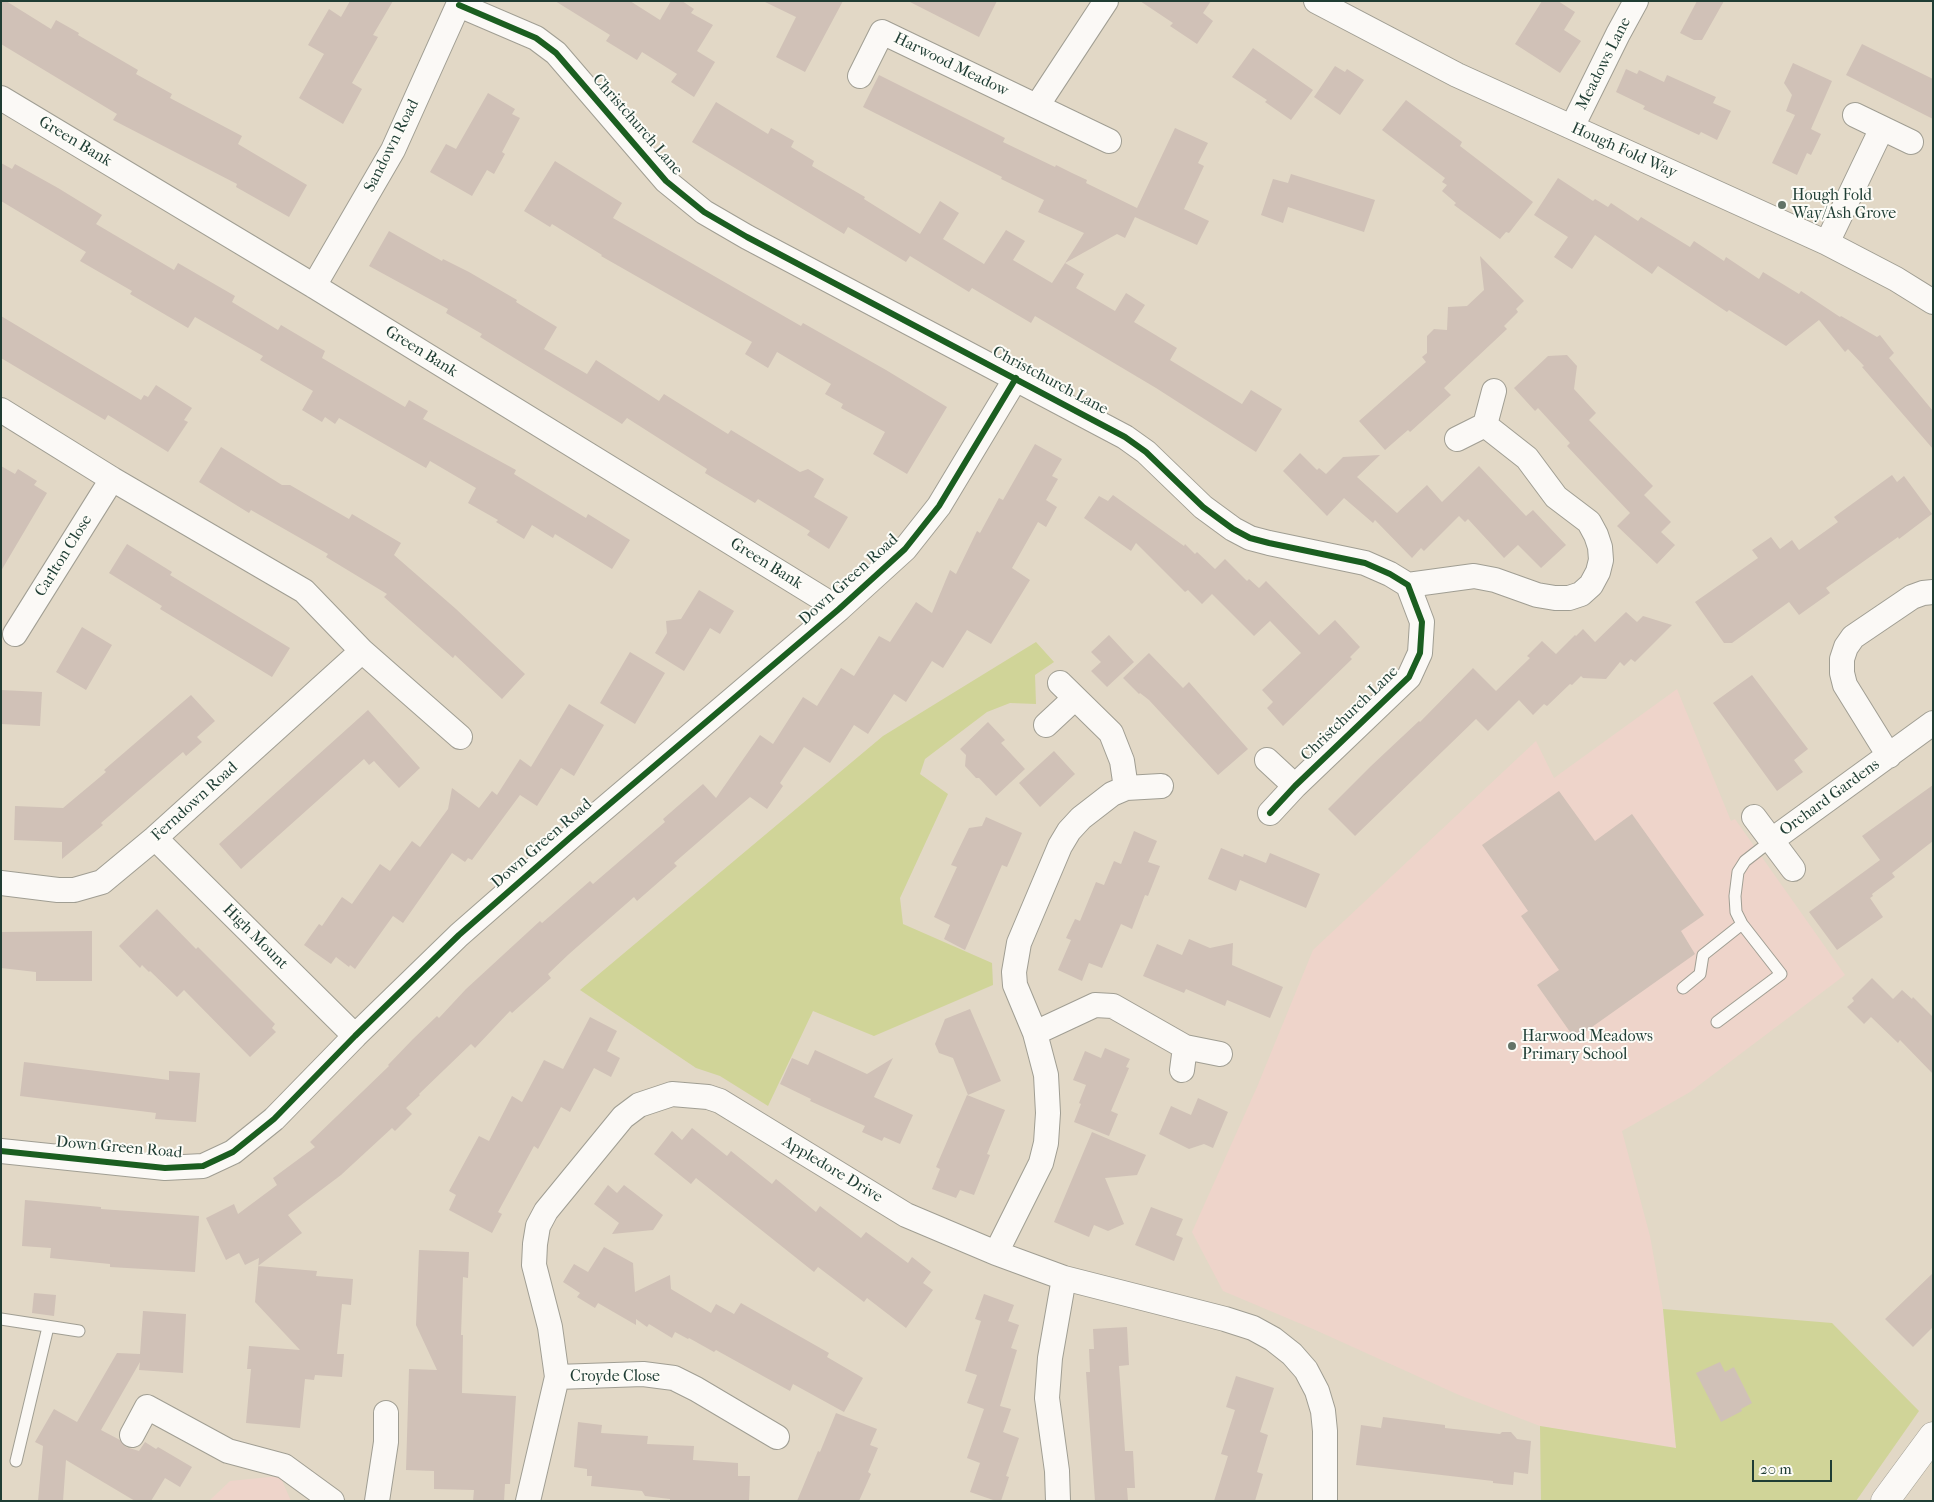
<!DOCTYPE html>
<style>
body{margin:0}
#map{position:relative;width:1934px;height:1502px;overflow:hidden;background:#e2d8c6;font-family:"IM FELL French Canon",serif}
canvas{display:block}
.frame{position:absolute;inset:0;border:2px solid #1f3d34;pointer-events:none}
.scale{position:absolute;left:1752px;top:1460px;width:80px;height:22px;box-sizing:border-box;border:2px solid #1f3d34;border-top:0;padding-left:6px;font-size:15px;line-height:18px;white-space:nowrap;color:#1f3d34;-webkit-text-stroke:4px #fdfcf7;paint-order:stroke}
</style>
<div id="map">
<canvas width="1934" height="1502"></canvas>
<div class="frame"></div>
<div class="scale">20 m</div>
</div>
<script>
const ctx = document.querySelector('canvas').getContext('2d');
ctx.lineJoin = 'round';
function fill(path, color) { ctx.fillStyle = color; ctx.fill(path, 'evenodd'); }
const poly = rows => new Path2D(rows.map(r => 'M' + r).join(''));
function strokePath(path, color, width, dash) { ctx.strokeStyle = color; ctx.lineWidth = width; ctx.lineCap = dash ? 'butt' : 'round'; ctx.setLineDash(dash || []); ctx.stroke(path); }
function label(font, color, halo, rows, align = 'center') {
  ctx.font = font + ' "IM FELL French Canon",serif'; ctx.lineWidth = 4; ctx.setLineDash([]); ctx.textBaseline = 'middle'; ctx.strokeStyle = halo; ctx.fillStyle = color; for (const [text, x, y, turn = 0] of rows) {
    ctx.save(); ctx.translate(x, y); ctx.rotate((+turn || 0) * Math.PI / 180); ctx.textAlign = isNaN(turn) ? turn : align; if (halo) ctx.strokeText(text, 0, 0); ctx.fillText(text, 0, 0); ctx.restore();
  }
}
fill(poly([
 [1677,689,1731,821,1735,819,1845,975,1690,1092,1622,1131,1650,1236,1663,1309,1676,1448,1540,1426,1459,1395,1313,1329,1223,1291,1192,1232,1257,1087,1313,950,1536,741,1554,778],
 [280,1476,291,1501,209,1501,230,1481]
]), '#eed4ca');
fill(poly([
 [1036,642,1054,662,1035,675,1036,704,1010,703,987,712,925,759,920,774,948,794,900,898,903,924,992,963,993,985,874,1036,813,1011,768,1106,720,1076,696,1068,580,990,883,736],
 [1663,1309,1832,1323,1919,1411,1856,1501,1541,1501,1540,1426,1676,1448]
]), '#d0d498');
fill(poly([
 [1,1,6,1,51,29,56,20,79,33,78,35,138,70,136,74,172,94,170,98,242,136,238,144,307,185,289,217,236,187,237,184,113,120,117,114,1,44],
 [350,1,393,1,373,35,378,37,352,83,362,89,343,124,299,98,324,54,308,45,329,9,341,17],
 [555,1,630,1,660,20,671,1,682,1,694,9,691,13,713,25,697,51,715,62,694,97,671,82,677,74,642,52,637,60,606,41,610,35],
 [763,1,843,1,805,72,776,57,796,17],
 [908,1,997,1,979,37],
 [1140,1,1211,1,1203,13,1213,21,1197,44,1170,26,1173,23],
 [1542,1,1558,1,1575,12,1564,30,1581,41,1560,73,1515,44],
 [1697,1,1724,1,1702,40,1694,40,1680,33],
 [1862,44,1933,79,1933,119,1846,75],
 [1253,48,1313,90,1291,120,1265,102,1267,100,1232,77],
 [1793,63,1832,81,1811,129,1821,134,1811,155,1807,153,1797,175,1772,163,1795,115,1786,111,1792,95,1784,83],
 [1335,66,1345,72,1347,69,1364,80,1340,115,1314,97],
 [1626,69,1637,74,1639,70,1664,82,1667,75,1716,97,1713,103,1731,111,1717,140,1701,132,1699,135,1643,109,1645,106,1616,92],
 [879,75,1005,138,1003,142,1055,167,1056,165,1072,173,1087,180,1086,183,1137,208,1175,128,1208,143,1198,163,1204,166,1184,209,1209,221,1197,245,1135,217,1125,238,1117,234,1065,263,1084,233,1038,212,1044,200,1001,179,1002,177,863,107],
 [488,93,515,109,512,114,520,118,502,152,505,154,494,174,487,170,472,196,430,172,446,144,456,149],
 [1406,100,1462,142,1460,146,1533,202,1509,233,1506,232,1500,239,1454,205,1456,203,1442,191,1447,185,1442,182,1445,178,1382,130],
 [716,102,768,134,771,128,794,141,791,147,814,161,812,166,865,197,864,199,920,234,940,201,959,213,943,239,984,264,1006,230,1025,241,1013,260,1052,283,1065,263,1084,274,1076,288,1115,311,1126,293,1145,305,1134,322,1177,348,1170,360,1242,404,1251,390,1282,409,1256,452,1156,388,1035,316,1031,323,972,288,969,292,910,256,906,262,848,227,844,234,692,142],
 [555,161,622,203,613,218,801,326,803,323,886,370,947,407,907,474,873,454,885,432,841,408,843,404,825,394,831,384,777,352,768,368,745,354,752,342,601,256,602,255,552,224,550,227,524,211],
 [1,163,12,169,15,164,58,188,102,215,96,224,174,270,178,263,235,296,232,302,278,330,281,325,325,351,322,358,405,407,409,400,428,411,423,419,516,470,514,474,586,518,588,514,630,540,612,569,555,534,553,538,532,525,524,539,496,522,498,520,468,503,476,488,430,461,426,468,339,418,335,424,325,417,322,422,302,410,313,391,260,360,263,356,195,317,188,328,130,294,132,291,80,261,86,252,1,201],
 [1291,174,1375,200,1364,232,1288,207,1283,223,1261,215,1273,179,1288,183],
 [1558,178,1593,201,1595,199,1608,207,1611,203,1638,221,1641,217,1690,247,1694,241,1724,261,1726,257,1759,279,1763,272,1799,294,1801,291,1840,317,1841,316,1877,337,1880,335,1894,353,1889,358,1933,411,1933,449,1862,367,1864,366,1848,349,1845,352,1819,320,1786,346,1729,310,1727,312,1658,266,1652,274,1595,235,1572,269,1554,257,1568,237,1534,215],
 [389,231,442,261,443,259,469,272,517,300,516,302,557,327,544,349,587,374,596,360,659,401,664,394,728,434,731,430,800,472,808,469,824,479,814,497,848,517,829,549,807,535,810,531,758,499,755,503,705,473,707,469,627,418,622,424,480,337,482,334,446,313,448,309,369,266],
 [1480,256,1524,301,1516,309,1518,312,1504,326,1507,329,1444,388,1451,395,1410,432,1408,430,1385,450,1359,421,1426,362,1422,357,1427,353,1427,336,1434,329,1447,330,1448,307,1467,306,1484,290],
 [1,316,141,400,144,395,148,397,156,385,192,408,184,420,188,422,168,452,108,415,105,420,1,358],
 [1567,355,1577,366,1574,389,1596,413,1589,420,1653,486,1644,495,1671,522,1661,532,1675,545,1657,564,1617,526,1630,513,1567,446,1570,443,1538,408,1535,411,1514,388,1548,356],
 [1035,444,1062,459,1052,476,1058,479,1046,500,1057,507,1046,527,1038,522,1012,568,1030,580,991,644,967,630,943,668,932,661,906,702,894,694,868,734,854,725,830,763,804,747,780,783,783,786,767,809,750,797,674,863,677,866,637,901,634,897,569,954,548,974,551,978,512,1013,510,1011,475,1048,471,1044,419,1094,420,1095,406,1108,412,1114,395,1131,392,1128,341,1175,288,1215,302,1233,258,1266,317,1271,316,1276,353,1279,351,1305,342,1304,337,1354,344,1354,342,1377,315,1375,314,1380,305,1379,300,1428,246,1423,251,1369,247,1369,249,1346,300,1350,255,1302,259,1258,245,1265,239,1253,226,1260,206,1218,234,1204,238,1214,277,1185,273,1178,315,1147,310,1142,389,1066,388,1065,413,1039,437,1016,439,1018,466,989,540,921,542,923,590,881,593,884,665,822,663,819,703,784,716,798,760,735,773,744,803,697,817,706,841,668,854,676,879,636,890,642,916,602,932,613,950,570,956,574,977,531,980,533,999,498,1003,500],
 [221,447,282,485,290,485,349,519,352,514,401,543,394,555,456,609,525,674,502,699,455,655,453,658,384,597,387,594,326,557,328,554,251,510,249,513,199,482],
 [1300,453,1317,470,1319,468,1326,474,1343,457,1380,455,1357,477,1397,513,1427,485,1442,502,1479,466,1526,516,1533,510,1566,545,1541,568,1518,545,1504,558,1468,519,1465,522,1459,516,1424,551,1421,548,1412,558,1375,520,1373,523,1344,498,1327,516,1283,471],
 [1,466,15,474,18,469,37,481,34,485,47,493,1,571],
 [1892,475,1897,482,1904,476,1932,514,1899,539,1898,537,1826,588,1830,593,1799,615,1789,602,1732,643,1724,643,1695,602,1758,558,1752,550,1771,537,1780,549,1792,540,1799,550,1838,522,1834,517],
 [1113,495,1184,546,1185,544,1195,554,1197,552,1215,569,1225,559,1247,581,1249,579,1259,588,1266,581,1319,635,1335,620,1360,647,1350,657,1352,659,1283,726,1267,708,1273,702,1262,690,1301,653,1270,621,1254,636,1212,594,1202,604,1188,590,1185,592,1136,543,1131,551,1084,518,1099,496,1108,501],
 [127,544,172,572,170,575,290,648,272,677,160,609,162,606,109,573],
 [699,590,734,611,720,634,710,628,684,671,655,653,667,633,666,621,681,619],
 [1626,612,1637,622,1643,616,1672,625,1635,662,1631,659,1624,666,1620,662,1606,679,1583,678,1581,676,1572,685,1570,684,1547,706,1544,704,1533,715,1519,700,1488,731,1476,719,1355,836,1328,809,1371,766,1419,721,1420,722,1473,668,1496,691,1530,658,1527,656,1542,641,1556,654,1575,635,1576,636,1583,629,1595,642],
 [82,627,112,645,86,690,56,672],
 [1109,635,1134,662,1107,687,1091,671,1101,662,1091,652],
 [630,652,665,673,635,724,600,703],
 [1149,653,1183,688,1189,682,1248,749,1218,775,1149,700,1140,693,1139,694,1123,678],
 [1752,675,1808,749,1794,760,1803,772,1777,791,1713,703],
 [1,690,42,692,40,726,1,724],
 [191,695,215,721,197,737,202,742,186,756,183,752,101,823,103,825,62,859,62,842,14,840,15,806,63,808,106,772,104,770],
 [569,704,604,725,574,776,561,768,537,806,520,795,472,860,468,858,465,862,452,853,403,923,393,916,355,969,350,965,349,967,336,957,331,964,304,945,319,924,322,926,342,897,352,904,380,864,390,871,412,841,420,847,448,809,452,788,479,808,492,791,497,795,520,759,531,767],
 [368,710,420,768,399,788,374,761,369,765,364,759,241,869,219,844],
 [988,722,1005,740,1001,743,1025,769,996,796,979,778,976,778,965,766,966,755,960,749],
 [1054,751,1075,774,1040,807,1019,783],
 [1933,785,1933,841,1892,873,1895,877,1872,894,1873,896,1870,898,1883,917,1837,950,1809,912,1880,860,1862,836],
 [1559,791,1595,841,1632,814,1704,915,1681,931,1695,954,1575,1039,1537,985,1559,970,1521,916,1528,911,1482,845],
 [986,817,1022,833,1007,867,1002,865,965,950,944,939,950,925,934,917,957,867,951,865,969,828,982,826],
 [1134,831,1157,841,1148,862,1160,866,1148,896,1145,895,1132,929,1121,924,1102,968,1089,963,1082,981,1058,970,1071,940,1066,938,1075,919,1080,921,1096,882,1104,885,1114,861,1121,864],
 [1221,848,1243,857,1244,854,1266,863,1270,853,1320,874,1306,908,1240,880,1236,891,1208,879],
 [157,909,196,949,198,947,275,1024,272,1028,276,1032,250,1057,184,990,177,997,150,971,149,972,142,965,140,968,119,946],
 [92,931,92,981,36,981,36,972,1,968,1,932],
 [1189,939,1210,948,1233,943,1232,965,1283,987,1270,1018,1227,1000,1225,1006,1186,989,1184,993,1143,976,1157,944,1182,955],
 [1872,978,1893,999,1902,990,1912,999,1913,997,1933,1017,1933,1074,1900,1040,1898,1043,1871,1017,1864,1024,1847,1007,1854,1001,1852,998],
 [970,1009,1001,1081,968,1095,953,1058,939,1053,935,1044,945,1019],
 [590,1017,617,1031,607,1051,620,1058,611,1077,594,1068,570,1112,561,1107,538,1149,534,1146,498,1212,502,1214,492,1233,449,1210,456,1195,449,1191,479,1136,489,1141,512,1096,522,1102,544,1060,563,1069],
 [1105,1048,1130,1059,1126,1067,1129,1068,1111,1111,1118,1114,1109,1136,1074,1122,1081,1104,1079,1103,1086,1085,1073,1080,1085,1051,1101,1058],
 [815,1050,867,1074,893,1058,874,1097,913,1115,900,1144,884,1137,882,1141,862,1132,865,1126,810,1101,811,1099,780,1084,792,1058,808,1065],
 [24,1062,169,1080,169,1071,200,1073,196,1122,155,1119,156,1113,20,1096],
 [967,1095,1005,1110,987,1154,990,1155,974,1195,960,1190,956,1198,932,1189,940,1169,936,1167],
 [1198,1098,1228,1112,1213,1148,1204,1144,1189,1149,1159,1134,1171,1106,1191,1115],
 [692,1128,727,1156,731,1151,772,1184,776,1179,816,1212,820,1206,861,1238,866,1232,908,1263,912,1257,931,1272,923,1283,933,1290,906,1328,867,1298,864,1302,818,1267,814,1272,696,1178,691,1184,654,1154,672,1131,682,1140],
 [1092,1132,1146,1155,1137,1175,1105,1178,1124,1224,1108,1231,1094,1225,1089,1237,1054,1222],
 [608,1185,617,1193,624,1185,663,1215,653,1230,612,1234,619,1223,594,1204],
 [25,1200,101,1207,101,1209,199,1216,195,1272,110,1267,110,1264,50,1258,51,1248,22,1246],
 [1151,1207,1183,1219,1176,1235,1183,1238,1174,1261,1135,1245],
 [604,1247,633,1263,635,1292,670,1275,671,1289,711,1313,716,1304,734,1314,741,1303,829,1353,827,1357,863,1378,844,1412,793,1384,790,1391,716,1350,714,1352,689,1338,688,1339,675,1332,672,1338,649,1324,647,1327,636,1319,636,1325,598,1303,595,1308,577,1297,580,1293,563,1282,574,1264,588,1272],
 [419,1250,469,1252,468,1278,463,1277,461,1335,463,1335,462,1393,516,1396,510,1484,505,1484,504,1501,473,1501,474,1490,434,1489,434,1471,406,1470,409,1369,437,1370,416,1325],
 [1933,1273,1933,1327,1913,1347,1885,1319],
 [34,1293,56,1295,54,1316,32,1313],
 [984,1294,1014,1305,1008,1321,1019,1325,1011,1348,1017,1350,1000,1406,1011,1409,1003,1432,1019,1438,1006,1476,1009,1477,1001,1501,996,1501,970,1492,980,1463,967,1458,984,1409,967,1403,977,1375,965,1371,981,1321,975,1319],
 [143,1311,186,1314,183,1373,139,1370,140,1362,101,1430,120,1440,126,1447,139,1451,145,1442,156,1449,158,1447,192,1467,180,1487,165,1478,151,1501,135,1501,66,1460,63,1501,38,1501,43,1446,35,1442,54,1409,77,1422,117,1353,140,1354],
 [1127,1327,1129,1365,1119,1366,1125,1451,1133,1451,1135,1488,1127,1488,1128,1501,1095,1501,1086,1372,1090,1372,1089,1349,1094,1349,1093,1329],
 [1720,1362,1725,1372,1734,1367,1752,1403,1741,1409,1742,1411,1721,1422,1696,1373],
 [1236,1376,1274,1388,1260,1432,1268,1435,1257,1472,1263,1474,1255,1501,1214,1501,1228,1456,1221,1454,1235,1410,1226,1407],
 [836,1413,877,1429,870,1445,878,1448,868,1472,871,1474,859,1501,797,1501,818,1451,820,1452],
 [1383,1417,1445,1425,1445,1428,1500,1434,1502,1432,1511,1432,1517,1439,1531,1441,1528,1474,1514,1472,1513,1485,1493,1483,1493,1481,1356,1465,1361,1425,1381,1428],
 [578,1422,602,1425,601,1433,648,1436,647,1444,694,1446,693,1460,738,1463,738,1476,750,1476,749,1501,670,1501,670,1499,645,1496,642,1491,591,1486,592,1476,587,1476,587,1469,574,1467]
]), '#d0c1b7');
const service = poly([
 [1683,988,1700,974,1703,955,1742,924],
 [1717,1022,1781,974,1742,924,1736,912,1735,896,1738,872,1745,861,1772,840],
 [1,1319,79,1331],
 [16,1461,48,1327]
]);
const minor = poly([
 [1316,1,1457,75,1827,243,1896,279,1933,302],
 [459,5,536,38,556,53,666,181,704,212,747,237,1125,437,1146,452,1203,507,1233,529,1250,538,1269,543,1365,563,1390,574,1408,585,1422,622,1420,653,1409,677,1295,786,1270,813],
 [860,76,882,32,1109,141],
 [1,98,314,286,839,609],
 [1037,106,1106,1],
 [1855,115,1911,142],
 [1572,127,1618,34,1636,1],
 [1827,243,1882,128],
 [314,286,393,150,460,1],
 [1,410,112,479,304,591,362,651,460,737],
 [1457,439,1485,425,1494,391],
 [1408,585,1474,576,1495,580,1537,595,1555,598,1569,598,1581,594,1591,585,1598,572,1601,560,1600,547,1596,535,1589,522,1556,497,1527,458,1485,425],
 [15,634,112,479],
 [1060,683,1111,733,1122,761,1126,788],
 [1046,725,1075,698],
 [1889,756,1845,685,1842,673,1842,659,1846,647,1853,637,1912,597,1923,593,1933,592],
 [1267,760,1295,786],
 [1754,817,1793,869],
 [155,838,355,1036],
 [1772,840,1933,723],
 [1,883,58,890,74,890,102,882,155,838,362,651],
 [1035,1033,1095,1005,1113,1006,1185,1047],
 [1182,1070,1185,1047,1220,1054],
 [1,1151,165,1168,203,1166,233,1152,274,1119,355,1036,459,935,572,836,839,609,905,549,939,506,1016,378],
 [996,1253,1041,1163,1046,1143,1048,1113,1046,1075,1035,1033,1015,985,1014,972,1019,943,1060,846,1069,831,1081,818,1112,794,1126,788,1161,786],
 [557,1377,643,1374,674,1378,696,1389,777,1437],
 [132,1435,147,1407,228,1451,284,1466,332,1501],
 [377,1501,386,1442,386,1413],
 [528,1501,557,1377,550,1327,534,1265,535,1244,538,1226,546,1211,623,1117,639,1105,672,1094,708,1097,720,1101,906,1215,996,1253,1064,1278,1225,1319,1253,1328,1273,1339,1292,1354,1306,1370,1317,1391,1323,1411,1325,1431,1325,1501],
 [1058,1501,1057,1471,1047,1398,1050,1358,1064,1278]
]);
const tertiary = poly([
 [1885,1501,1933,1436]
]);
strokePath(service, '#a09e93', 13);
strokePath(minor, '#a09e93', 26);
strokePath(tertiary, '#a09e93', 29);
strokePath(service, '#fbf9f6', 11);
strokePath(minor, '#fbf9f6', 24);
strokePath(tertiary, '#fbf9f6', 28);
strokePath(poly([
 [459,5,536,38,556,53,666,181,704,212,747,237,1125,437,1146,452,1203,507,1233,529,1250,538,1269,543,1365,563,1390,574,1408,585,1422,622,1420,653,1409,677,1295,786,1270,813],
 [1,1151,165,1168,203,1166,233,1152,274,1119,355,1036,459,935,572,836,839,609,905,549,939,506,1016,378]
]), '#1b5e20', 6);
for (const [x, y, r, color] of [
 [1782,205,5,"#637367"],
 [1512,1046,5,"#637367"]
]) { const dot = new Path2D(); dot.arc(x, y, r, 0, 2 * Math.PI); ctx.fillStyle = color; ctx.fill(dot); strokePath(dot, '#fdfcf7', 2); }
label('16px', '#1f3d34', '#fdfcf7', [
 ["Meadows Lane",1604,64,-63],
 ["Harwood Meadow",951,65,26],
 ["Christchurch Lane",637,125,49],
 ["Green Bank",75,142,31],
 ["Sandown Road",392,146,-63],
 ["Hough Fold Way",1624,151,24],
 ["Green Bank",421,352,32],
 ["Christchurch Lane",1050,381,28],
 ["Carlton Close",64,556,-58],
 ["Green Bank",766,564,32],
 ["Down Green Road",849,580,-42],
 ["Christchurch Lane",1350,714,-44],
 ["Orchard Gardens",1830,798,-36],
 ["Ferndown Road",195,802,-42],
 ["Down Green Road",542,844,-41],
 ["High Mount",255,937,45],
 ["Down Green Road",119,1148,5],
 ["Appledore Drive",832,1170,31],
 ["Croyde Close",615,1377]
]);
label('16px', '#1f3d34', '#fdfcf7', [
 ["Hough Fold",1792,196],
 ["Way/Ash Grove",1792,214],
 ["Harwood Meadows",1522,1037],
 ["Primary School",1522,1055]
], 'left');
</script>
